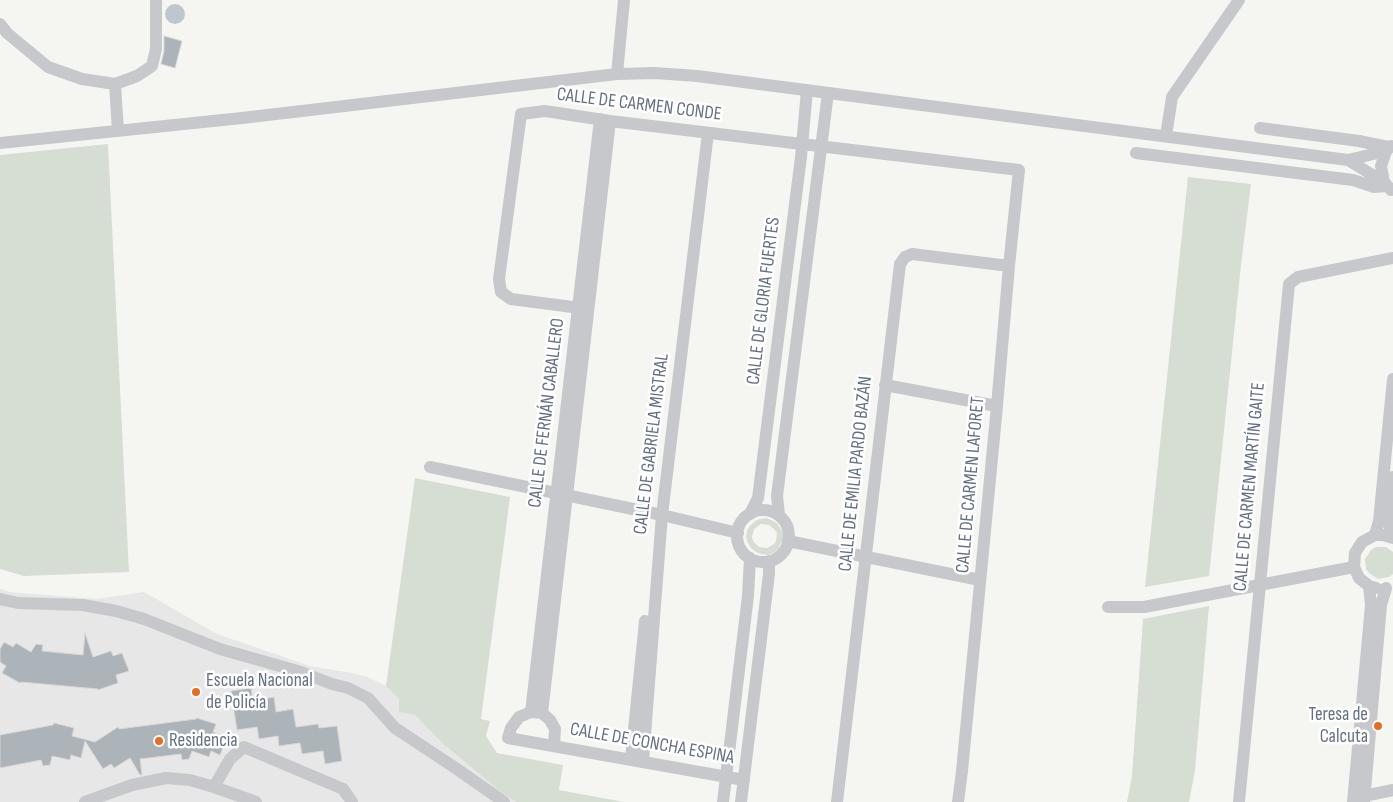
<!DOCTYPE html>
<meta charset="utf-8">
<style>
body{margin:0}
canvas{display:block;background:#f5f6f2}
</style>
<canvas width="1393" height="802"></canvas>
<script>
const ctx = document.querySelector('canvas').getContext('2d');
ctx.lineJoin = 'round';
function fill(path, color) { ctx.fillStyle = color; ctx.fill(path, 'evenodd'); }
const poly = rows => new Path2D(rows.map(r => 'M' + r).join(''));
function strokePath(path, color, width, dash) { ctx.strokeStyle = color; ctx.lineWidth = width; ctx.lineCap = dash ? 'butt' : 'round'; ctx.setLineDash(dash || []); ctx.stroke(path); }
function label(font, color, halo, rows, align = 'center') {
  ctx.font = font + ' "Sofia Sans Condensed",sans-serif'; ctx.lineWidth = 5; ctx.setLineDash([]); ctx.textBaseline = 'middle'; ctx.strokeStyle = halo; ctx.fillStyle = color; for (const [text, x, y, turn = 0] of rows) {
    ctx.save(); ctx.translate(x, y); ctx.rotate((+turn || 0) * Math.PI / 180); ctx.textAlign = isNaN(turn) ? turn : align; if (halo) ctx.strokeText(text, 0, 0); ctx.fillText(text, 0, 0); ctx.restore();
  }
}
fill(poly([
 [0,589,9,592,97,599,144,592,217,634,310,666,352,673,367,677,386,686,399,699,399,712,415,715,442,743,501,792,516,802,0,802]
]), '#e6e7e6');
fill(poly([
 [108,144,129,572,24,576,0,569,0,155],
 [1188,177,1251,184,1241,265,1209,576,1145,587],
 [415,478,510,497,481,719,490,721,486,736,497,753,563,765,559,790,624,802,516,802,501,792,442,743,415,715,399,712,399,699,386,686],
 [767,518,777,523,783,533,783,539,778,549,773,553,768,555,761,554,756,552,751,548,748,543,746,537,747,531,750,526,755,521,760,519],
 [761,524,769,525,775,530,777,533,776,541,774,544,767,548,759,547,753,541,752,537,754,529],
 [1376,547,1386,547,1393,552,1393,574,1389,577,1378,579,1369,573,1366,569,1365,559,1371,550],
 [1209,606,1195,771,1189,802,1127,802,1132,776,1143,619]
]), '#d6ddd3');
fill(poly([
 '165 14a10 10 0 1 1 20 0a10 10 0 1 1-20 0Z'
]), '#bfc7ce');
const building = poly([
 [164,36,182,41,175,68,161,64,164,51,164,36],
 [85,633,93,657,111,651,113,656,122,653,129,671,116,675,118,683,98,690,98,689,21,682,20,683,2,673,6,666,0,662,0,649,4,642,13,647,16,643,31,652,36,644,43,645,42,651,83,655,85,633],
 [251,688,253,701,274,697,276,712,293,709,296,727,318,724,319,728,337,726,342,761,325,764,323,751,302,754,300,743,279,746,278,736,259,739,257,727,237,730,231,691,251,688],
 [197,718,216,724,213,732,227,737,220,755,211,751,209,757,192,751,189,759,182,760,181,754,140,759,142,775,140,775,130,758,114,768,111,764,103,769,85,741,81,758,71,755,70,760,52,756,50,765,43,766,41,760,0,768,0,735,53,725,54,723,74,728,72,736,95,742,118,727,119,729,196,719,197,718]
]);
fill(building, '#acb3b9');
strokePath(building, '#d7d7d5', 1);
strokePath(poly([
 [0,24,7,33,48,67,82,79,115,84,137,76,152,66,156,49,156,0],
 [617,74,624,0],
 [115,84,118,131],
 [1260,128,1359,141,1388,147],
 [1166,136,1172,97,1239,0],
 [0,143,242,118,617,74,655,73,697,76,1348,160,1386,151],
 [1391,146,1386,151,1381,166,1384,182,1391,190],
 [1136,153,1353,180,1374,187,1387,186],
 [1348,160,1384,182],
 [588,309,511,299,501,292,499,279,521,114,545,111,610,121,1019,170,1009,266,997,406,962,771,958,802],
 [885,385,997,406],
 [430,467,662,515,738,533],
 '737 536a26 26 0 1 1 52 0a26 26 0 1 1-52 0Z',
 [750,514,758,498,801,157,807,90],
 [779,515,777,496,828,93],
 [1375,535,1379,521,1393,379],
 [1391,537,1389,521,1393,477],
 [788,541,980,580],
 [1376,588,1369,586,1359,578,1354,567,1355,553,1362,542,1375,535,1383,535,1393,538],
 [0,599,18,603,83,605,116,611,144,619,220,649,301,672,332,684,348,688,368,698,395,728,454,767,504,802],
 [1108,607,1144,607,1354,567],
 [531,712,600,119],
 [542,713,610,121],
 [554,745,555,729,550,720,542,713,531,712,519,717,511,728,508,738,744,780],
 [631,759,645,621],
 [643,761,662,515,708,133],
 [214,787,230,759,244,747,343,789,352,802],
 [1364,796,1393,790],
 [85,802,132,785,166,778,190,780,214,787,256,802],
 [723,802,748,596,750,558],
 [741,802,769,574,769,561],
 [837,802,900,264,905,257,912,254,1009,266],
 [1239,802,1289,284,1298,277,1393,258],
 [1353,802,1371,605,1369,586],
 [1364,802,1381,605,1386,588]
]), '#c6c8cc', 12);
for (const [x, y, r, color] of [
 [196,692,5,"#e56e23"],
 [1378,726,5,"#e56e23"],
 [159,741,5,"#e56e23"]
]) { const dot = new Path2D(); dot.arc(x, y, r, 0, 2 * Math.PI); ctx.fillStyle = color; ctx.fill(dot); strokePath(dot, '#fff', 2); }
label('19px', '#647184', '#fff', [
 ["CALLE DE CARMEN CONDE",639,105,7],
 ["CALLE DE GLORIA FUERTES",764,301,-83],
 ["CALLE DE FERNÁN CABALLERO",547,413,-83],
 ["CALLE DE GABRIELA MISTRAL",652,444,-83],
 ["CALLE DE EMILIA PARDO BAZÁN",856,474,-84],
 ["CALLE DE CARMEN LAFORET",971,485,-85],
 ["CALLE DE CARMEN MARTÍN GAITE",1250,487,-85],
 ["CALLE DE CONCHA ESPINA",652,744,10]
]);
label('19px', '#647184', '#fff', [
 ["Escuela Nacional",206,681],
 ["de Policía",206,703],
 ["Teresa de",1368,715,"right"],
 ["Calcuta",1368,737,"right"],
 ["Residencia",169,741]
], 'left');
</script>
